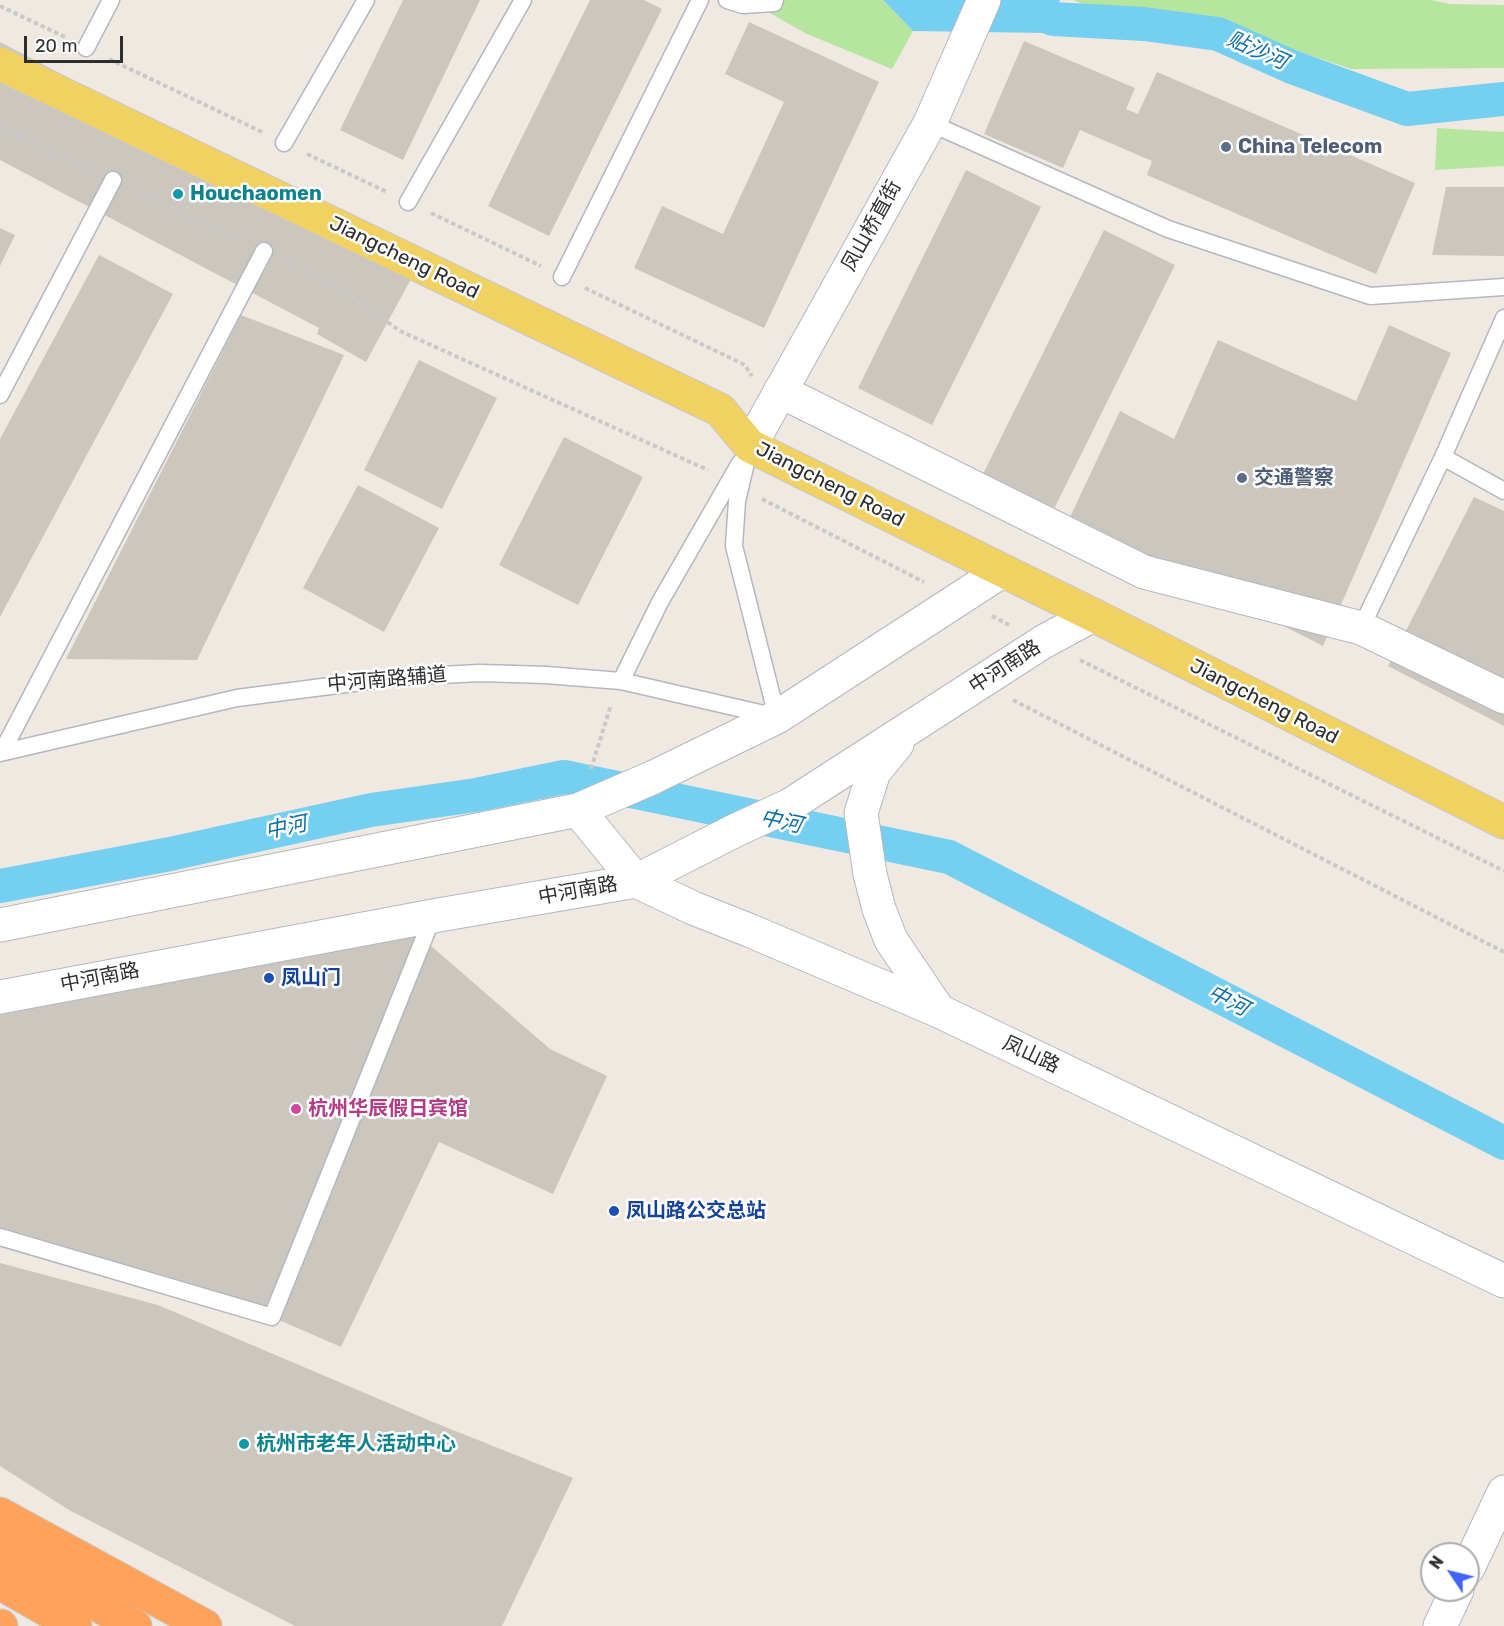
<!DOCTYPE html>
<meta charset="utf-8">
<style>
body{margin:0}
#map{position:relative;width:1504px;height:1626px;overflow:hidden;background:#efe9e1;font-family:Rubik,sans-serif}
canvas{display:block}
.north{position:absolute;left:1420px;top:1542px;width:60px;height:60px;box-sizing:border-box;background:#fff;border:2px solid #ababab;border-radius:50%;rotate:305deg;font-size:16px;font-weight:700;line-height:24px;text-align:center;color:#2e2e2e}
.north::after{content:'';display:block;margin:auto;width:21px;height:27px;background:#4264fb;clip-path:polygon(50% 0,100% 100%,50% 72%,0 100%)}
.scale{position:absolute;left:24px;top:36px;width:99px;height:27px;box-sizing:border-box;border:3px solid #2e2e2e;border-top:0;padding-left:8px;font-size:18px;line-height:21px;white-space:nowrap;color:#2e2e2e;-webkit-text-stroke:4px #fff;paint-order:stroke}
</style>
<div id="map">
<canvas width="1504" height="1626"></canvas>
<div class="north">N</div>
<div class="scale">20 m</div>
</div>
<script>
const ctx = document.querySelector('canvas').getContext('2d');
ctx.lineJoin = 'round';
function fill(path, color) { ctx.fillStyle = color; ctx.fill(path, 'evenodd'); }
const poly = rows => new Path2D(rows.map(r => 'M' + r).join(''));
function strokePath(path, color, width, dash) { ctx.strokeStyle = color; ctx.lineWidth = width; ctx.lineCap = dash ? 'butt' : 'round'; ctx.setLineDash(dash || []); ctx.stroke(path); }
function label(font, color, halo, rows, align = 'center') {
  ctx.font = font + ' Rubik,"Noto Sans SC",sans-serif'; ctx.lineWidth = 5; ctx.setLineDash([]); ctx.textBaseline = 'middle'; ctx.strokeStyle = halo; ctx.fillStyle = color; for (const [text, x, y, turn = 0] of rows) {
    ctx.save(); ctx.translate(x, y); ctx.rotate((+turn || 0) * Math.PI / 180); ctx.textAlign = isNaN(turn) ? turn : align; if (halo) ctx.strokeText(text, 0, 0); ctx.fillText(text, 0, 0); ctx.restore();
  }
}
fill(poly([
 [747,0,883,0,913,31,892,69,807,34],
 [1073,0,1431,0,1450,4,1504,5,1504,68,1351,69,1213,23,1107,13],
 [1437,128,1504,132,1504,166,1435,170]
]), '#b6e59e');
fill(poly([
 [883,0,1060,0,1048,33,913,31]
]), '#75cff0');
strokePath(poly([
 [1006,0,1053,19,1144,24,1218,34,1292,67,1407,109,1504,99],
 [0,886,170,854,371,810,476,795,564,777,949,857,1504,1143]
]), '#75cff0', 34);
fill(poly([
 [403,0,480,0,403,160,340,130],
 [590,0,644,0,662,9,549,236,488,206],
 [749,22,879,82,764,328,634,268,662,206,723,234,784,102,725,74],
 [1024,41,1135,88,1126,109,1138,114,1157,72,1415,183,1376,274,1147,175,1152,161,1080,130,1063,168,984,134],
 [0,42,372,236,424,255,366,362,317,334,319,328,0,160],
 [966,170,1041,207,932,425,858,388],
 [1446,187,1504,187,1504,256,1432,255],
 [0,228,15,235,0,266],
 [1104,230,1175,265,1053,511,982,476],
 [99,255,173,294,0,617,0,439],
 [241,315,344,355,197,660,66,659],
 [1389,325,1451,353,1323,646,1070,517,1120,411,1174,439,1218,340,1356,401],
 [419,360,497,398,442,509,364,470],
 [564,437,643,477,578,605,499,565],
 [358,485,439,528,384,632,303,588],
 [1474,497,1504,511,1504,726,1388,666],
 [433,916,423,939,550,1049,607,1076,553,1194,439,1142,341,1347,272,1317,0,1237,0,997],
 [0,1263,158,1305,433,1422,573,1478,502,1626,295,1626,69,1510,0,1466]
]), '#cbc7bf');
const lane = poly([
 [727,0,743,5,774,3,775,0],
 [86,48,111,0],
 [930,123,1168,229,1370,296,1504,287],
 [284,143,366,0],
 [408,202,523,0],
 [562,277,700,0],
 [0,395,113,180],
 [1443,457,1504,491],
 [1361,628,1443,457,1504,318],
 [621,681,660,602,740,463],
 [2,752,264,251],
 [0,753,237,698,400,677,480,673,546,675,621,681,777,717,734,546,737,501,750,446],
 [0,1237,272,1317,433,916]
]);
const street = poly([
 [780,391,1144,572,1361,628,1504,697],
 [578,810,636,881,693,908,751,931,939,1011,1504,1281],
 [1468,1568,1504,1492],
 [1440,1626,1457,1590]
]);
const secondary = poly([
 [750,446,930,123,984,0],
 [897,744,874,772,861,813,870,874,879,909,891,940,939,1011],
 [0,925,578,810,654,777,777,717,1002,571],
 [0,997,433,916,636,881,734,831,790,805,1043,642,1093,615]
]);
const primary = poly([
 [0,64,720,410,750,446,1093,615,1504,822]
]);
const highway = poly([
 [0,1514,205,1626],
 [0,1550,135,1626],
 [0,1583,75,1626],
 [0,1626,1,1626]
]);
strokePath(lane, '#b4b7c1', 19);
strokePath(street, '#b4b7c1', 35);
strokePath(secondary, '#b4b7c1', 35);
strokePath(primary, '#c9c9c9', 35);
strokePath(highway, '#c9c9c9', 35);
strokePath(poly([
 [0,6,65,37],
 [109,59,262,132],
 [0,126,91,169],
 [307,154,387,192],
 [136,191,243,241],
 [431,213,541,266],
 [285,261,339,287,400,331,708,470],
 [585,288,745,365,752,376],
 [762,499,924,582],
 [992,616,1009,625],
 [1080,660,1504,871],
 [1013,700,1504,952],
 [591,769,611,705]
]), '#c9c9c9', 4, [4.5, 3]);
strokePath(lane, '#fff', 16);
strokePath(street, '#fff', 33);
strokePath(secondary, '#fff', 33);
strokePath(primary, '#f2d163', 33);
strokePath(highway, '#ffa35c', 33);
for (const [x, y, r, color] of [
 [1226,147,6,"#5c6f8a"],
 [178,194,6,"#0f9aa8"],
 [1242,478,6,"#5c6f8a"],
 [269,978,6,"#1a4fb4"],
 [296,1109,6,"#d1479c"],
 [614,1211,6,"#1a4fb4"],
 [244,1444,6,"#0f9aa8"]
]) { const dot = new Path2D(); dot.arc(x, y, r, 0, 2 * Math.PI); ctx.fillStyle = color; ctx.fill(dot); strokePath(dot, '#fff', 2); }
label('bold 20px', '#4e5e75', '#fff', [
 ["China Telecom",1238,147],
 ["交通警察",1254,478]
], 'left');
label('bold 20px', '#0d838f', '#fff', [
 ["Houchaomen",190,194],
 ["杭州市老年人活动中心",256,1444]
], 'left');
label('20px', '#2e2e2e', '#fff', [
 ["凤山桥直街",872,226,-61],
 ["Jiangcheng Road",404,258,26],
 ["Jiangcheng Road",830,485,27],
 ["中河南路",1005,667,-33],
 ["中河南路辅道",387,680,-5],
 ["Jiangcheng Road",1264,702,27],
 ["中河南路",578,891,-10],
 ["中河南路",100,978,-11],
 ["凤山路",1031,1055,25]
]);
label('bold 20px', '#164399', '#fff', [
 ["凤山门",281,978],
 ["凤山路公交总站",626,1211]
], 'left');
label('bold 20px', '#b23c85', '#fff', [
 ["杭州华辰假日宾馆",308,1109]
], 'left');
label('italic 21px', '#0d6fa3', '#fff', [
 ["贴沙河",1257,51,24],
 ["中河",781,822,12],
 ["中河",286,828,-12],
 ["中河",1228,1001,27]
]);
</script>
